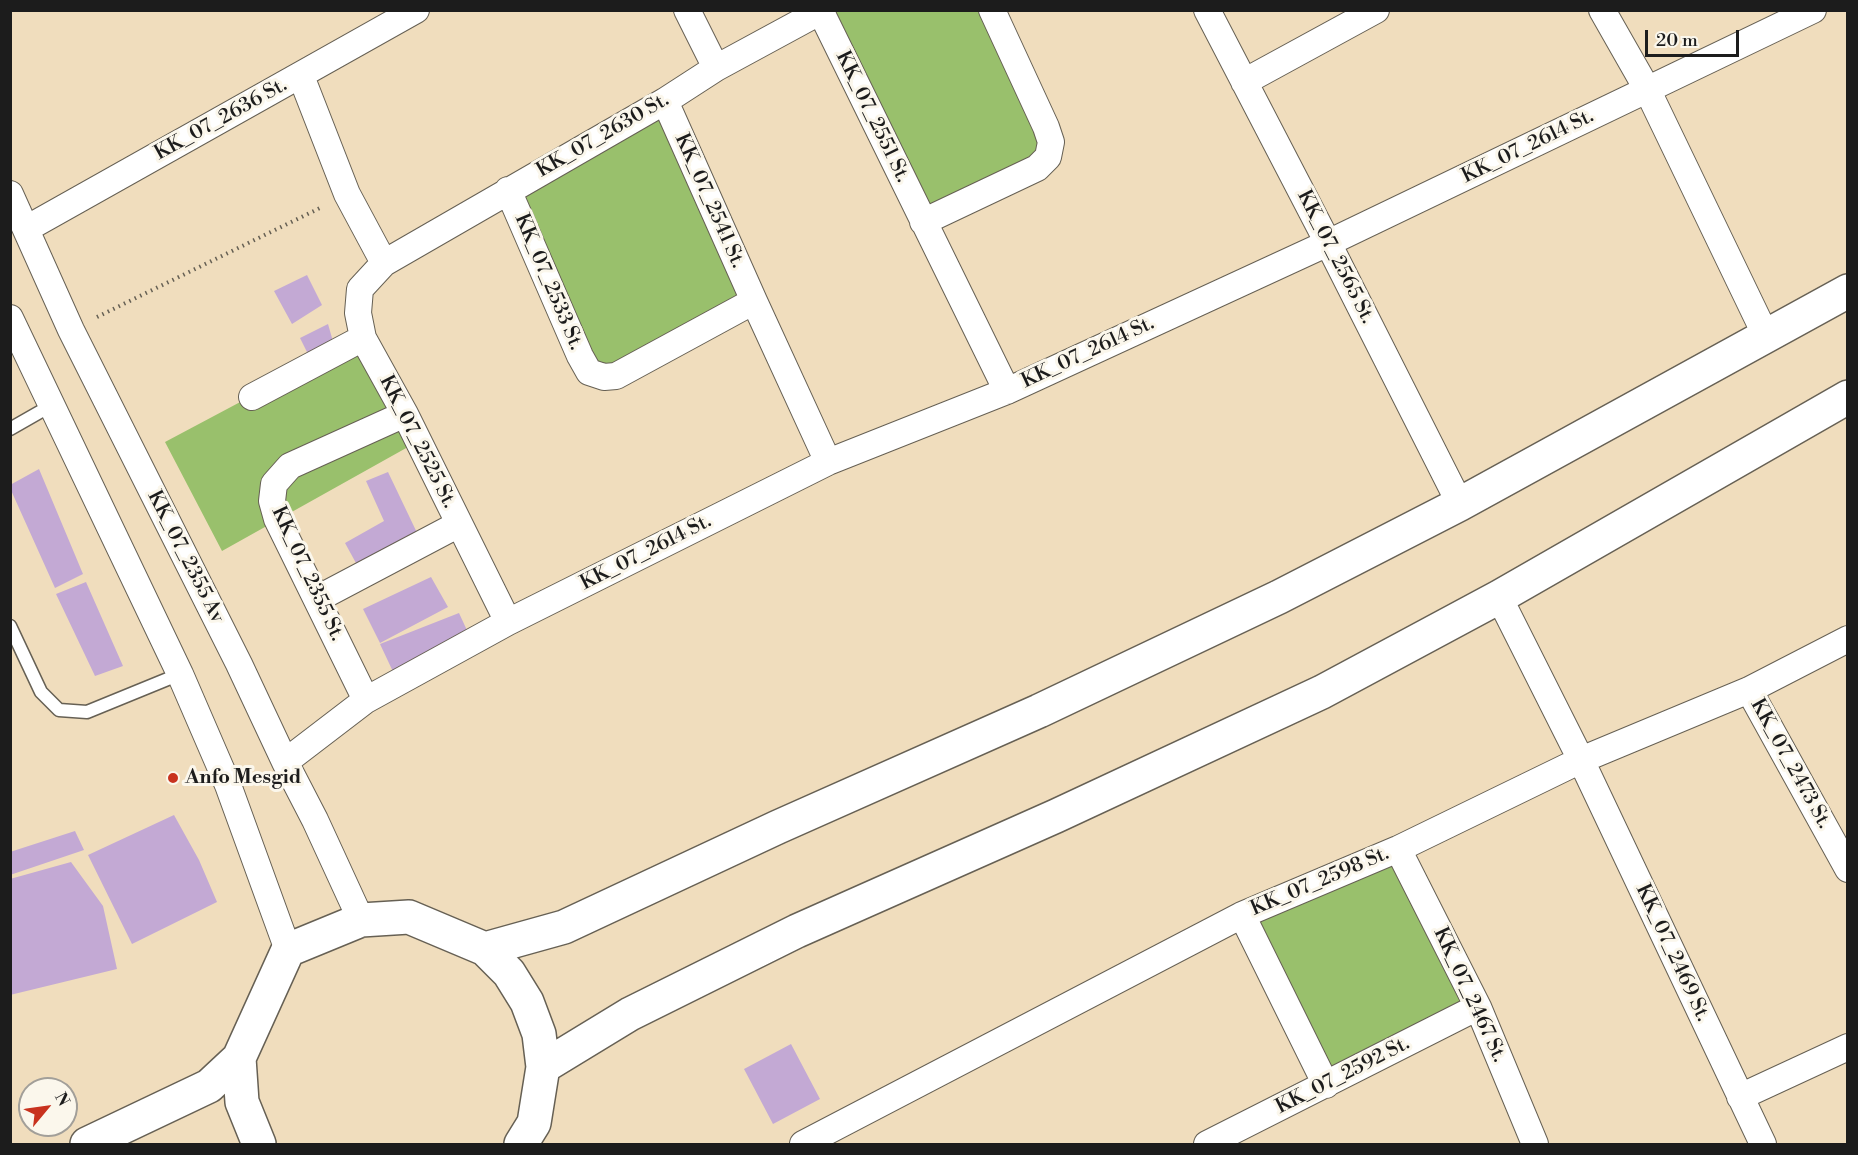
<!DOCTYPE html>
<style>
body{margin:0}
#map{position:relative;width:1858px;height:1155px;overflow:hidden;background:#f0ddbd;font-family:"Libre Bodoni",serif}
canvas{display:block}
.frame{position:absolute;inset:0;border:12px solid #1c1c1c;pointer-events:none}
.north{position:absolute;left:18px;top:1077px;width:60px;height:60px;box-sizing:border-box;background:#fbf7ec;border:2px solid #a29f99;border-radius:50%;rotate:61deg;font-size:16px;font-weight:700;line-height:24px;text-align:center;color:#1c1c1c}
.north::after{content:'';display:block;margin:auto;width:21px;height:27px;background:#c8321e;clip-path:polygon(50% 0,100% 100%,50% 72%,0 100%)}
.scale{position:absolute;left:1645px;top:30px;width:94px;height:27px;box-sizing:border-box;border:3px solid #1c1c1c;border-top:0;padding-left:8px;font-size:18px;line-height:21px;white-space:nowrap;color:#1c1c1c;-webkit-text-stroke:4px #fbf7ec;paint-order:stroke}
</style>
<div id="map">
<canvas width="1858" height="1155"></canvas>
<div class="frame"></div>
<div class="north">N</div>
<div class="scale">20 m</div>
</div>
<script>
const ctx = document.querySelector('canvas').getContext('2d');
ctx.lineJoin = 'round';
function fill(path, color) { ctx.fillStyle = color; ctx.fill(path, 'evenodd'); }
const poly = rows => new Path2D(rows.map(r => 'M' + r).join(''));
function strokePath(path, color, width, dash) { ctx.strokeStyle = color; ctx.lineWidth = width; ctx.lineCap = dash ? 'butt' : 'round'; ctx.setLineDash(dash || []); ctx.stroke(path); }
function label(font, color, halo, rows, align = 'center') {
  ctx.font = font + ' "Libre Bodoni",serif'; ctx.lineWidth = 6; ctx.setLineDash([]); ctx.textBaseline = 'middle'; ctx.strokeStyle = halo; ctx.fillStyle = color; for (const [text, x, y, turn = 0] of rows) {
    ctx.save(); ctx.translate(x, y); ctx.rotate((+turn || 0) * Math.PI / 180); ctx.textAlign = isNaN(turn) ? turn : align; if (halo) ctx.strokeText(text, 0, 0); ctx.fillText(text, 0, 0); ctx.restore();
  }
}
fill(poly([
 [823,10,988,11,1048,157,923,222],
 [665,101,754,301,616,376,589,372,508,190],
 [355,341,408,447,222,551,165,442],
 [1396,847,1478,1007,1326,1085,1244,913]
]), '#99c06c');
fill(poly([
 [307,275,322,305,292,324,274,291],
 [328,324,334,345,309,356,300,338],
 [39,469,83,574,55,588,10,488,10,485],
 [388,472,420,539,362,574,345,543,384,521,366,481],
 [431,577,448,607,380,643,363,609],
 [86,582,123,666,95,676,56,594],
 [459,613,471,639,396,678,380,644],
 [174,815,199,860,217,902,132,944,88,855],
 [75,831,84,850,10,875,10,852],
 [71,862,103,906,117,969,10,995,10,879],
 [791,1044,820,1099,773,1124,744,1069]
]), '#c3a9d4');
const service = poly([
 [10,429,52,405],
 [10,626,41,692,59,710,87,712,180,674]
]);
const minor = poly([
 [687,10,716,68],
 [1207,10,1328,243,1460,504],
 [1602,10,1647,89,1766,336],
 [821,12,1007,391],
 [301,76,347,194,384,263],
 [1244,82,1376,10],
 [665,101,754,301,828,462],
 [508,190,580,356,589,372,604,377,616,376,754,301],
 [10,194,71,330,239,664,285,762,315,820,361,920],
 [923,222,1037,168,1048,157,1051,142,1046,127,992,10],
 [26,229,416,10],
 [10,318,180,674,228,785,288,950],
 [252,397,363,338],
 [1499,597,1581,760,1763,1144],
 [317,599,459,524],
 [508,622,405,414,363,338,358,313,360,289,384,263,665,101,716,68,823,10],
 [1749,690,1848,869],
 [366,700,277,519,272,501,274,484,290,466,405,414],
 [285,762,366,700,508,622,828,462,1007,391,1328,243,1813,10],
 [1398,849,1478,1007,1535,1144],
 [1242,915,1326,1085],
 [1740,1097,1848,1047],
 [803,1144,1242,915,1398,849,1581,760,1749,690,1848,639],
 [1207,1144,1478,1007]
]);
const trunk = poly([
 [485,949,564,927,778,827,1039,711,1279,597,1460,504,1848,291],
 [239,1058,242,1102,259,1144],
 [543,1067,630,1014,797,931,1056,816,1322,692,1499,597,1848,397],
 [87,1144,209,1086,239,1058,288,950,361,920,409,917,485,949,509,973,527,1002,539,1034,543,1067,534,1123,521,1144]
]);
strokePath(service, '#666054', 15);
strokePath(minor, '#666054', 28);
strokePath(trunk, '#666054', 36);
strokePath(poly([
 [97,317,322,207]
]), '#666054', 4, [1.5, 4.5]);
strokePath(service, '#fff', 12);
strokePath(minor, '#fff', 26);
strokePath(trunk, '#fff', 33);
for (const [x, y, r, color] of [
 [173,778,6,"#c8321e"]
]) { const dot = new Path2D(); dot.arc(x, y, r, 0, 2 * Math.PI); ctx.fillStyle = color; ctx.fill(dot); strokePath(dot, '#fbf7ec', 2); }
label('20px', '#1c1c1c', '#fbf7ec', [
 ["KK_07_2551 St.",872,117,64],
 ["KK_07_2636 St.",221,120,-29],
 ["KK_07_2630 St.",603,136,-30],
 ["KK_07_2614 St.",1528,147,-26],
 ["KK_07_2541 St.",709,201,66],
 ["KK_07_2565 St.",1335,257,63],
 ["KK_07_2533 St.",548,282,67],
 ["KK_07_2614 St.",1088,353,-25],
 ["KK_07_2525 St.",417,442,63],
 ["KK_07_2614 St.",646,553,-27],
 ["KK_07_2355 Av",185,557,63],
 ["KK_07_2355 St.",307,574,65],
 ["KK_07_2473 St.",1790,764,61],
 ["KK_07_2598 St.",1320,882,-23],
 ["KK_07_2469 St.",1672,953,65],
 ["KK_07_2467 St.",1469,995,65],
 ["KK_07_2592 St.",1343,1076,-27]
]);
label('bold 20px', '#1c1c1c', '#fbf7ec', [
 ["Anfo Mesgid",185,778]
], 'left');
</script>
